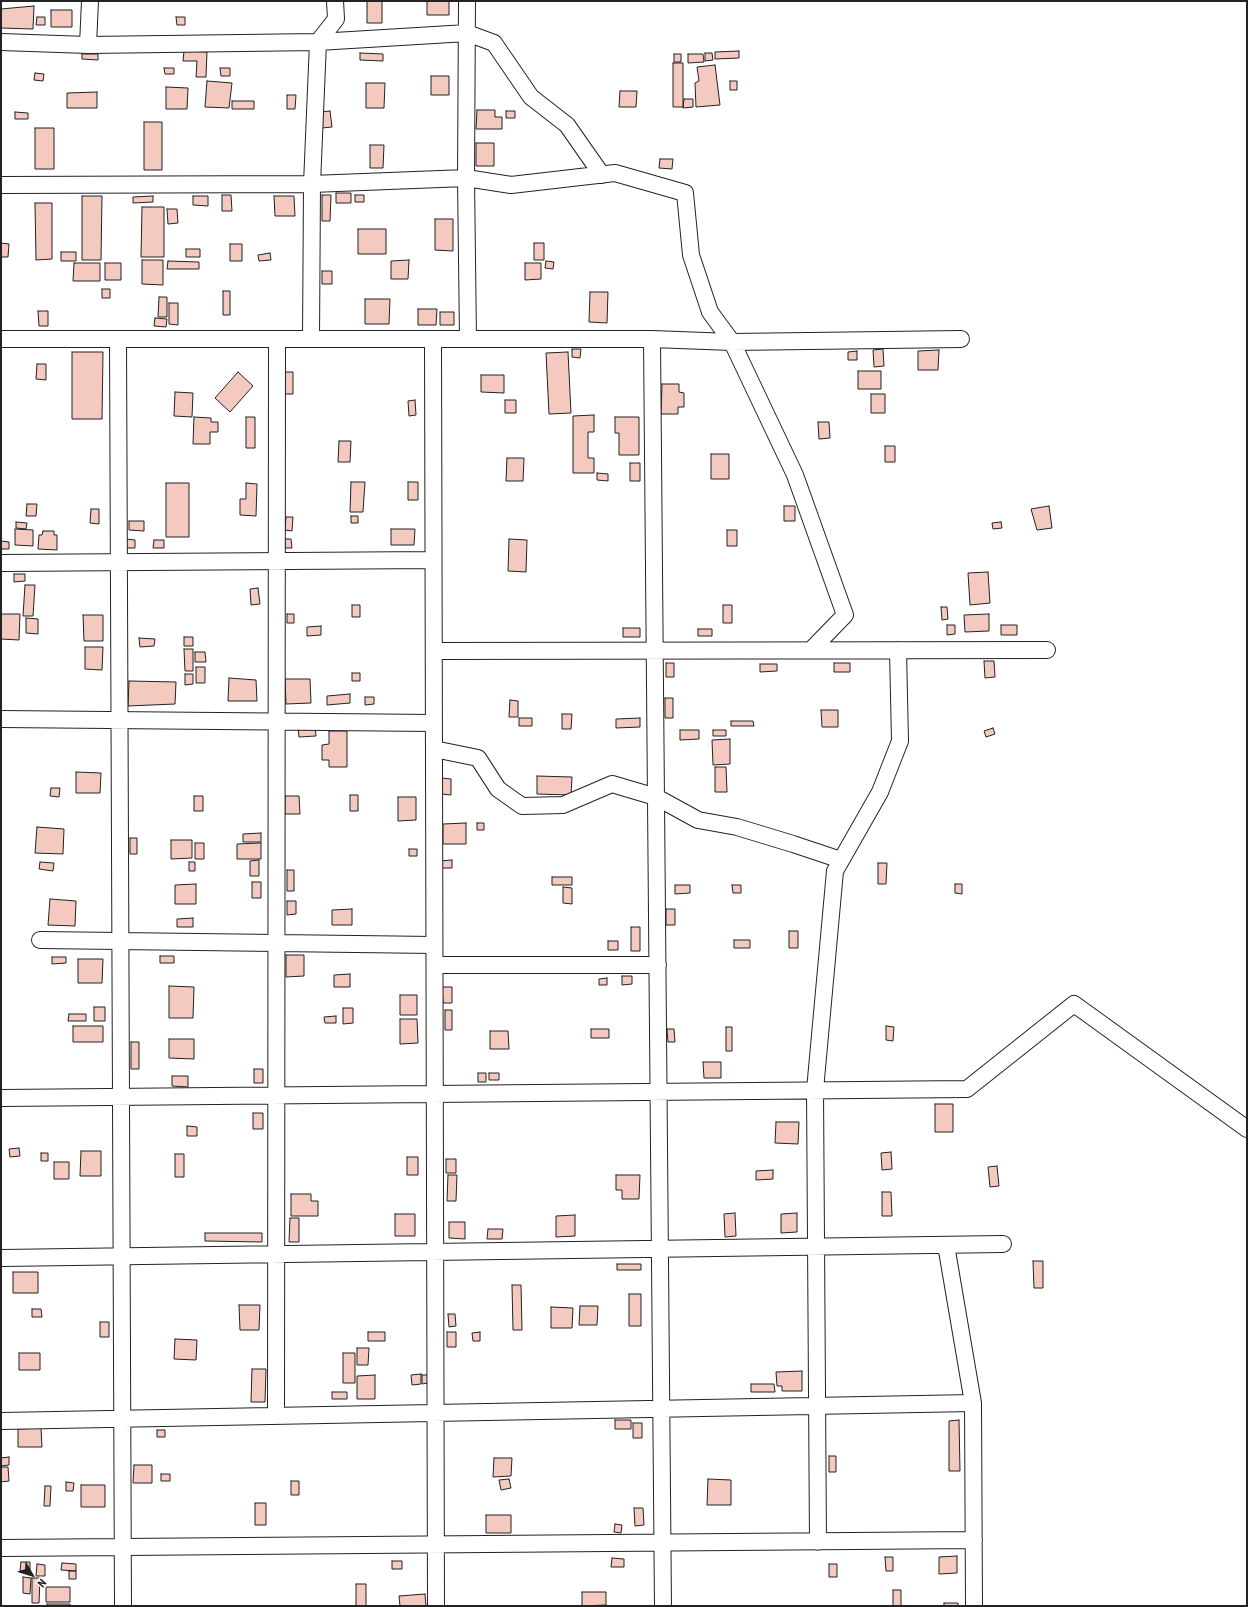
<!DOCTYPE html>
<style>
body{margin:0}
#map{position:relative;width:1248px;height:1607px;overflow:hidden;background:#fff;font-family:"Roboto Condensed",sans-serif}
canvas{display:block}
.frame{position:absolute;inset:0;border:2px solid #222;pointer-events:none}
.north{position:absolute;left:12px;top:1555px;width:40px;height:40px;-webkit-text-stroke:3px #fff;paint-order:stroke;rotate:129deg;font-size:11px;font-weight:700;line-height:16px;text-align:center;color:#222}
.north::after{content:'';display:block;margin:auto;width:14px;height:18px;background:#222;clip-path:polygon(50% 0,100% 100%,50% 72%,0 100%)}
</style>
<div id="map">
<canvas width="1248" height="1607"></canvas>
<div class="frame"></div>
<div class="north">N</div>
</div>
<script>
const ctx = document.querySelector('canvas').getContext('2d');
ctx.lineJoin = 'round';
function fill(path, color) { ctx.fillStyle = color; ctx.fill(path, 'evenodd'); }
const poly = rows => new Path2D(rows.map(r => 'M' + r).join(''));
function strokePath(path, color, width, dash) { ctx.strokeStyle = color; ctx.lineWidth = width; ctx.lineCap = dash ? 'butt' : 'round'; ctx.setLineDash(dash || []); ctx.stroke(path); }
const building = poly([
 [367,1,382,1,382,23,367,23,367,1],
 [427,1,449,1,449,15,427,15,427,1],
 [34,6,33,29,1,28,1,9,34,6],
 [51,10,72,10,72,27,51,27,51,10],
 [37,17,45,17,45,25,36,25,37,17],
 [176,17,185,17,185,25,177,25,176,17],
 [184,51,207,52,206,77,196,77,197,61,183,61,184,51],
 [739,51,739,58,715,59,715,52,739,51],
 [360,53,383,54,383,61,360,60,360,53],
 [705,53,712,53,713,60,705,61,705,53],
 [82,54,98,54,98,60,82,59,82,54],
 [674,54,681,54,681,62,674,62,674,54],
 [688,54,703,54,704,62,688,63,688,54],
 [673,63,683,63,683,107,673,107,673,63],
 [715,65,720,105,696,107,695,83,699,81,697,67,715,65],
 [164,68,174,68,174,74,165,74,164,68],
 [220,68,230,68,230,76,221,76,220,68],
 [35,73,44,74,43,81,34,80,35,73],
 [431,76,449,76,449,95,431,95,431,76],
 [207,81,232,83,229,108,205,107,207,81],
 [730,81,737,81,737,90,730,90,730,81],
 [366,83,385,83,384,108,366,108,366,83],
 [166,87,188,88,187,109,166,109,166,87],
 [620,91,637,91,636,107,619,107,620,91],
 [97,92,97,108,67,108,67,93,97,92],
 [287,95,296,95,295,109,287,109,287,95],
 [684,99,693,99,693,107,683,108,684,99],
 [232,101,254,101,254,109,232,109,232,101],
 [477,110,495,110,495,117,502,117,502,129,476,129,477,110],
 [330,111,332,127,322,128,320,112,330,111],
 [506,111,515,111,515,118,506,118,506,111],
 [15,112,28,113,28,119,15,119,15,112],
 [144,122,162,122,162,170,144,170,144,122],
 [35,128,54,128,54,169,35,169,35,128],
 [476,143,494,143,494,166,476,166,476,143],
 [370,145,384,145,383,168,370,168,370,145],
 [660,159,673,159,672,169,659,168,660,159],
 [336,193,351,193,351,203,336,203,336,193],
 [222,195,231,195,232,211,222,211,222,195],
 [322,195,331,195,330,221,322,221,322,195],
 [355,195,364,195,364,202,355,202,355,195],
 [82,196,102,196,101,260,82,260,82,196],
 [153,196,153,202,133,203,133,197,153,196],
 [193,196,208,196,208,206,193,205,193,196],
 [274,196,294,196,295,216,275,216,274,196],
 [35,203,52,203,52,259,36,260,35,203],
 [142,207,164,207,164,257,141,257,142,207],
 [167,209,177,209,178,223,168,224,167,209],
 [435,219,453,219,453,251,435,250,435,219],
 [358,229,386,229,386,254,358,254,358,229],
 [1,243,9,244,8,257,1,257,1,243],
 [534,243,544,243,544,260,534,260,534,243],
 [230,244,242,244,242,261,230,261,230,244],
 [186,249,200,249,200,257,186,257,186,249],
 [61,252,76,252,76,261,61,261,61,252],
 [270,253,271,260,259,261,258,255,270,253],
 [142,260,163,260,163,285,142,284,142,260],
 [409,260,408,279,391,279,391,261,409,260],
 [168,261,199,262,199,269,167,269,168,261],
 [546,261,554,262,553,269,545,268,546,261],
 [74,263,100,263,100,281,73,281,74,263],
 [105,263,121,263,121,280,105,280,105,263],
 [525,263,541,263,541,279,525,280,525,263],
 [322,271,332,271,332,284,322,284,322,271],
 [102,289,110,289,110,298,102,298,102,289],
 [223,291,230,291,230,315,223,315,223,291],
 [590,292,608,292,607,323,589,322,590,292],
 [159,297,167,297,167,317,158,317,159,297],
 [365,299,390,299,389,324,365,324,365,299],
 [169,303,178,303,178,325,169,324,169,303],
 [418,309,437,309,436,325,418,325,418,309],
 [38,311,48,311,48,326,39,326,38,311],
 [440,312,454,312,454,325,440,325,440,312],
 [155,318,167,319,166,327,154,326,155,318],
 [572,349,581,349,580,358,572,357,572,349],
 [883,349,884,366,874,367,873,350,883,349],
 [939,350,938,370,918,370,918,351,939,350],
 [857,351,857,360,848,360,848,352,857,351],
 [72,352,103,352,102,419,72,419,72,352],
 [568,352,571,413,549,414,546,353,568,352],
 [37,364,46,364,46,380,36,379,37,364],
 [858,371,881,371,881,389,858,389,858,371],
 [238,372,253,386,230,412,215,398,238,372],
 [285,372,293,372,293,394,284,394,285,372],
 [481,375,504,375,504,393,481,392,481,375],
 [662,384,679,384,679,392,684,393,684,407,678,407,678,414,661,414,662,384],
 [175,392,193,393,192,417,174,416,175,392],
 [871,394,885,394,885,413,871,413,871,394],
 [415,400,416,415,409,416,408,401,415,400],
 [505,400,516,400,516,413,505,413,505,400],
 [594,415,594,432,588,432,588,458,594,458,594,473,573,473,573,416,594,415],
 [194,417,211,418,211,422,218,422,218,432,210,432,210,444,193,444,194,417],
 [246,417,255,417,255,448,246,448,246,417],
 [615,417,639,417,639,455,619,455,619,433,615,433,615,417],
 [818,422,829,422,830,438,819,439,818,422],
 [339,441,351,441,350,462,338,462,339,441],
 [885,446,895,446,895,462,885,462,885,446],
 [711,454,729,454,729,479,711,479,711,454],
 [507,458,524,458,523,481,506,481,507,458],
 [630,463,640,463,640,481,630,481,630,463],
 [597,473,608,474,608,481,597,480,597,473],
 [351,482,365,482,363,512,350,512,351,482],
 [408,482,418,482,418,500,408,500,408,482],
 [166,483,189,483,189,537,166,537,166,483],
 [246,483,257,484,256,516,240,515,240,499,246,499,246,483],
 [27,504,37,504,36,516,26,516,27,504],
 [784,506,795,506,795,521,784,521,784,506],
 [1049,506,1052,528,1037,530,1031,509,1049,506],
 [91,509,99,509,99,524,90,523,91,509],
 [351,516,358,516,358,523,351,523,351,516],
 [286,517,293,517,292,531,285,530,286,517],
 [129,521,144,521,144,531,129,530,129,521],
 [16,522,27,523,26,529,16,528,16,522],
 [1001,522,1002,528,993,529,992,523,1001,522],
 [15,529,33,530,33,546,15,545,15,529],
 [391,529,415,529,414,545,391,545,391,529],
 [727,530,737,530,737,546,727,546,727,530],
 [43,531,54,531,54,535,57,535,57,550,38,549,39,535,42,535,43,531],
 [126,539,135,540,135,548,126,548,126,539],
 [285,539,291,539,292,548,285,548,285,539],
 [509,539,527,540,526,572,508,571,509,539],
 [154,540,164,540,164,548,153,548,154,540],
 [1,541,9,542,9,549,1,549,1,541],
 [988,572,990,603,970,605,968,573,988,572],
 [14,574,25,574,25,581,14,582,14,574],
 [25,585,35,585,33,616,23,616,25,585],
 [258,588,260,604,251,605,250,589,258,588],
 [352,605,360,605,360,617,352,617,352,605],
 [723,605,732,605,732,623,723,623,723,605],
 [941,607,947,607,948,619,942,620,941,607],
 [1,614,20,614,19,640,1,639,1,614],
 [287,614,294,614,294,623,287,623,287,614],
 [989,614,989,631,965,632,964,615,989,614],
 [83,615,103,615,103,641,84,641,83,615],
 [26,618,38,619,38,634,26,633,26,618],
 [947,625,955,625,955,634,947,635,947,625],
 [1001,625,1017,625,1017,635,1001,635,1001,625],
 [321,626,321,635,307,636,307,627,321,626],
 [623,628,640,628,640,637,623,637,623,628],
 [698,629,712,629,712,636,698,636,698,629],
 [184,637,193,637,193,646,184,646,184,637],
 [139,638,155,639,154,646,140,647,139,638],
 [85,647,103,647,102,670,85,669,85,647],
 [184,649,193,649,193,671,185,671,184,649],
 [195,652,205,652,206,662,195,662,195,652],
 [984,661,994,661,995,677,985,678,984,661],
 [666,663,674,663,674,677,666,677,666,663],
 [834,663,850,663,850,672,834,672,834,663],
 [760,664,777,664,777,671,760,672,760,664],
 [196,667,205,667,205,683,196,683,196,667],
 [352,673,360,673,360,681,352,681,352,673],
 [185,674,193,674,193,684,185,685,185,674],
 [229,678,256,680,257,701,228,701,229,678],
 [285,679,310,679,311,703,286,704,285,679],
 [129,681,176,682,175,704,128,706,129,681],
 [350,694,350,703,327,705,327,696,350,694],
 [365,697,374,697,374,704,365,705,365,697],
 [665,698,673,698,673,718,665,718,665,698],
 [510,700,518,701,518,717,509,717,510,700],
 [821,710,838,710,838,727,822,727,821,710],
 [562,714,572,714,571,729,562,729,562,714],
 [519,718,532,718,532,726,519,726,519,718],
 [640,718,640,727,616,728,616,719,640,718],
 [731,721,753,721,754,726,731,726,731,721],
 [315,727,316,736,299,737,298,728,315,727],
 [993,728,995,734,986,737,984,731,993,728],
 [680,730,699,730,699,739,680,740,680,730],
 [713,730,726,730,726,736,713,736,713,730],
 [329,731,347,731,347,767,329,767,329,760,322,760,322,745,329,744,329,731],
 [730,739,730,764,713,765,712,740,730,739],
 [715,767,726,767,727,792,715,792,715,767],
 [76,772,101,773,100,793,76,793,76,772],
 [537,776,572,777,571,795,537,794,537,776],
 [442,778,451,779,451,795,441,794,442,778],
 [51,788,60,788,59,797,50,796,51,788],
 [350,795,358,795,358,811,350,811,350,795],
 [194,796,203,796,203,811,194,811,194,796],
 [285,796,299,796,300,814,285,814,285,796],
 [398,797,416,797,416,820,398,821,398,797],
 [466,823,466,844,443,844,443,824,466,823],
 [477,823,484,823,484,830,477,830,477,823],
 [37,827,64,829,63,854,35,853,37,827],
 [261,833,261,842,243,842,243,834,261,833],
 [130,838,137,838,137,854,130,854,130,838],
 [171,840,192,840,192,858,171,859,171,840],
 [195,843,204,843,204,859,195,859,195,843],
 [261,843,261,859,237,859,237,844,261,843],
 [409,849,417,849,417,856,409,856,409,849],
 [259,860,259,876,250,876,250,861,259,860],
 [452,860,452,868,440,868,439,861,452,860],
 [40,862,54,863,53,871,39,869,40,862],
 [189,862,195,862,195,871,189,871,189,862],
 [878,863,887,863,886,884,878,884,878,863],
 [287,870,294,870,294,891,287,891,287,870],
 [552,877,572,877,572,885,552,885,552,877],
 [252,882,261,882,261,898,252,898,252,882],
 [196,884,196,904,175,904,175,885,196,884],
 [955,884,962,884,962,894,955,893,955,884],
 [675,885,690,885,690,893,675,894,675,885],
 [732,885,741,885,741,893,733,893,732,885],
 [563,887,572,888,572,904,563,903,563,887],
 [50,899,76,901,75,926,48,925,50,899],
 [287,901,296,901,296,914,287,915,287,901],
 [352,909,352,925,332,925,332,910,352,909],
 [666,909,675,909,675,925,666,925,666,909],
 [193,918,193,927,177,927,177,919,193,918],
 [631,927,640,927,640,951,631,951,631,927],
 [789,931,798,931,798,948,789,948,789,931],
 [734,940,750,940,750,948,734,948,734,940],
 [608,941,618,941,618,950,608,950,608,941],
 [286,955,304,955,304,976,286,977,286,955],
 [160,956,174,956,174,963,160,963,160,956],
 [52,957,66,957,66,963,52,964,52,957],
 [78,959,103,959,102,983,78,983,78,959],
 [350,974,350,987,334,987,334,975,350,974],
 [622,976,632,976,632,984,622,985,622,976],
 [607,978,607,985,599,985,599,979,607,978],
 [169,986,194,987,193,1018,169,1018,169,986],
 [442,987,452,987,452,1003,443,1003,442,987],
 [400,995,417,995,417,1015,400,1015,400,995],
 [94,1007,105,1007,105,1021,94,1021,94,1007],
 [343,1008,353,1008,353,1023,343,1024,343,1008],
 [445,1010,452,1010,452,1030,445,1030,445,1010],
 [69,1014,86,1014,86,1021,68,1021,69,1014],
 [336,1016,336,1023,325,1023,324,1017,336,1016],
 [400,1019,417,1019,418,1043,400,1044,400,1019],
 [73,1026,103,1026,103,1042,73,1042,73,1026],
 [886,1026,894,1027,893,1041,886,1040,886,1026],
 [726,1027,732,1027,732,1051,726,1051,726,1027],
 [591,1029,609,1029,609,1038,591,1038,591,1029],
 [667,1029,674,1029,675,1042,668,1042,667,1029],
 [490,1031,508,1031,509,1049,490,1049,490,1031],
 [169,1039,194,1039,194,1059,169,1058,169,1039],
 [131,1042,139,1042,139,1069,131,1069,131,1042],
 [703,1062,721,1062,721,1078,704,1078,703,1062],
 [254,1069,263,1069,263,1083,254,1083,254,1069],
 [478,1073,486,1073,486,1082,478,1082,478,1073],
 [489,1073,499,1073,499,1080,489,1080,489,1073],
 [172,1076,188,1076,188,1087,172,1086,172,1076],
 [935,1104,953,1104,953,1132,935,1132,935,1104],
 [253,1113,263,1113,263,1129,253,1129,253,1113],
 [776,1122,799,1122,798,1144,775,1143,776,1122],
 [187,1126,197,1127,197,1136,187,1136,187,1126],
 [19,1148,20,1156,10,1157,9,1149,19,1148],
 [81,1151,101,1151,101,1176,80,1176,81,1151],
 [891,1152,892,1169,882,1170,881,1153,891,1152],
 [41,1153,48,1153,48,1161,41,1161,41,1153],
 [175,1154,184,1154,184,1177,175,1177,175,1154],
 [407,1157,418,1157,418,1175,407,1175,407,1157],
 [446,1159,456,1159,456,1173,446,1173,446,1159],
 [54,1162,69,1162,69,1179,54,1179,54,1162],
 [997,1166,999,1186,990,1187,988,1167,997,1166],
 [773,1170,773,1179,756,1180,756,1171,773,1170],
 [448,1175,457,1175,456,1201,447,1201,448,1175],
 [616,1175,640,1175,639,1199,622,1199,622,1190,616,1190,616,1175],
 [882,1192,891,1192,892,1216,882,1216,882,1192],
 [291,1194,311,1194,311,1201,318,1201,318,1216,291,1216,291,1194],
 [735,1213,736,1236,725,1237,724,1214,735,1213],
 [797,1213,797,1232,781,1233,781,1214,797,1213],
 [395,1214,415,1214,415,1236,395,1236,395,1214],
 [575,1215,575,1236,556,1237,556,1216,575,1215],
 [290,1218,299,1218,299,1242,289,1242,290,1218],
 [449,1222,465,1222,465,1239,449,1238,449,1222],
 [488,1229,503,1229,502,1239,487,1239,488,1229],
 [205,1233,262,1233,262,1242,205,1241,205,1233],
 [1033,1261,1043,1261,1043,1288,1034,1288,1033,1261],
 [617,1264,641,1264,641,1270,617,1270,617,1264],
 [13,1272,38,1272,38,1293,13,1293,13,1272],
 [512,1285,521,1285,522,1330,513,1330,512,1285],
 [629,1294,641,1294,641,1326,629,1326,629,1294],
 [239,1305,260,1305,259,1330,240,1330,239,1305],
 [580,1306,598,1306,597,1325,579,1325,580,1306],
 [551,1307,573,1308,572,1328,551,1328,551,1307],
 [32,1309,41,1309,42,1317,32,1317,32,1309],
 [448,1314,455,1314,456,1326,449,1327,448,1314],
 [100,1322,109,1322,109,1337,100,1337,100,1322],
 [368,1332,385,1332,385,1341,368,1341,368,1332],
 [447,1332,456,1332,456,1347,447,1347,447,1332],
 [480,1332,480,1341,473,1341,472,1333,480,1332],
 [175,1339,197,1340,196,1360,174,1359,175,1339],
 [357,1348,369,1348,368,1365,357,1365,357,1348],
 [19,1353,40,1353,40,1370,19,1370,19,1353],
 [343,1353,355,1353,355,1383,343,1383,343,1353],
 [252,1369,266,1369,265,1402,251,1402,252,1369],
 [802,1371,802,1391,782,1391,782,1386,777,1386,776,1372,802,1371],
 [421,1374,421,1384,412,1385,411,1375,421,1374],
 [375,1375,375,1399,357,1399,357,1376,375,1375],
 [422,1375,428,1375,428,1383,422,1384,422,1375],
 [751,1384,774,1384,775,1392,751,1392,751,1384],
 [332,1392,347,1392,347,1399,332,1399,332,1392],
 [615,1420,631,1420,631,1429,615,1429,615,1420],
 [959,1420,960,1471,949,1471,949,1421,959,1420],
 [633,1423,642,1423,642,1438,633,1438,633,1423],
 [41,1428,42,1447,18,1447,18,1429,41,1428],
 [157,1430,165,1430,165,1437,157,1437,157,1430],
 [829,1456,836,1456,836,1472,829,1472,829,1456],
 [9,1457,9,1465,1,1466,1,1458,9,1457],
 [494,1458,512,1458,511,1476,493,1477,494,1458],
 [134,1465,152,1465,152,1483,133,1483,134,1465],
 [1,1467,8,1467,9,1481,1,1482,1,1467],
 [161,1474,170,1474,170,1481,161,1481,161,1474],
 [509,1479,511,1488,501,1490,499,1480,509,1479],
 [708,1479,731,1480,731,1505,707,1505,708,1479],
 [291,1481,299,1481,299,1495,291,1495,291,1481],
 [66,1482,74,1483,73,1491,66,1491,66,1482],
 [81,1485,105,1485,105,1507,81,1507,81,1485],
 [45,1486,51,1486,50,1506,44,1506,45,1486],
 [255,1503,266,1503,266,1525,255,1525,255,1503],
 [634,1508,643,1508,644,1525,635,1526,634,1508],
 [486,1515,511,1515,511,1533,486,1533,486,1515],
 [615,1524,622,1525,621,1533,614,1532,615,1524],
 [957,1556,957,1573,939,1574,939,1557,957,1556],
 [885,1557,893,1557,893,1571,886,1571,885,1557],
 [612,1558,624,1559,624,1567,611,1567,612,1558],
 [392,1561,402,1561,402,1569,392,1569,392,1561],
 [21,1562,30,1562,30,1571,20,1571,21,1562],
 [62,1563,76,1564,76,1571,61,1570,62,1563],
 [37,1564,45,1565,45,1576,36,1576,37,1564],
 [829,1564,837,1564,837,1577,829,1577,829,1564],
 [69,1571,76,1571,76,1579,69,1579,69,1571],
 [23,1577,31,1578,30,1594,23,1593,23,1577],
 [32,1578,40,1578,39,1603,32,1603,32,1578],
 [356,1584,366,1584,366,1606,356,1606,356,1584],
 [46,1587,70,1587,70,1602,46,1602,46,1587],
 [893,1590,901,1590,901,1606,893,1606,893,1590],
 [582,1592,606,1592,606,1605,582,1606,582,1592],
 [425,1594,426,1606,400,1606,399,1596,425,1594],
 [944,1603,958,1603,958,1606,944,1606,944,1603],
 [47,1604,70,1604,70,1606,47,1606,47,1604]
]);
fill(building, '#f3c9c0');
strokePath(building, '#222', 1);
const minor = poly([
 [467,1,466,178,468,339],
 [1,42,88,45,318,42,467,33,494,43,531,97,567,125,602,175],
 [88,45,90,1],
 [1,185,312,184,466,178,511,185,615,173,685,193,691,255,710,312,732,342,795,475,845,615,811,650],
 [1,339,652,339,732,342,961,339],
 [118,339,123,1606],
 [311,339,312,184,318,42,336,19,335,1],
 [433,339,436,1606],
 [652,339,663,1606],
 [1,563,433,560],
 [434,651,1047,650],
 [1,719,434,723],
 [434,749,478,758,498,789,522,806,563,805,612,784,656,797,698,820,737,827,793,844,841,860],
 [40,940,434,945],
 [435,965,658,965],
 [1,1098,967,1089,1074,1004,1247,1129],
 [946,1245,973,1403,974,1606],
 [1,1258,1003,1244],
 [276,1416,277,339],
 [1,1421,973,1403],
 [818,1542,815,1090,835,871,880,792,900,741,898,650],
 [1,1548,974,1540]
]);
strokePath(minor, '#222', 18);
strokePath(minor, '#fff', 16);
</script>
